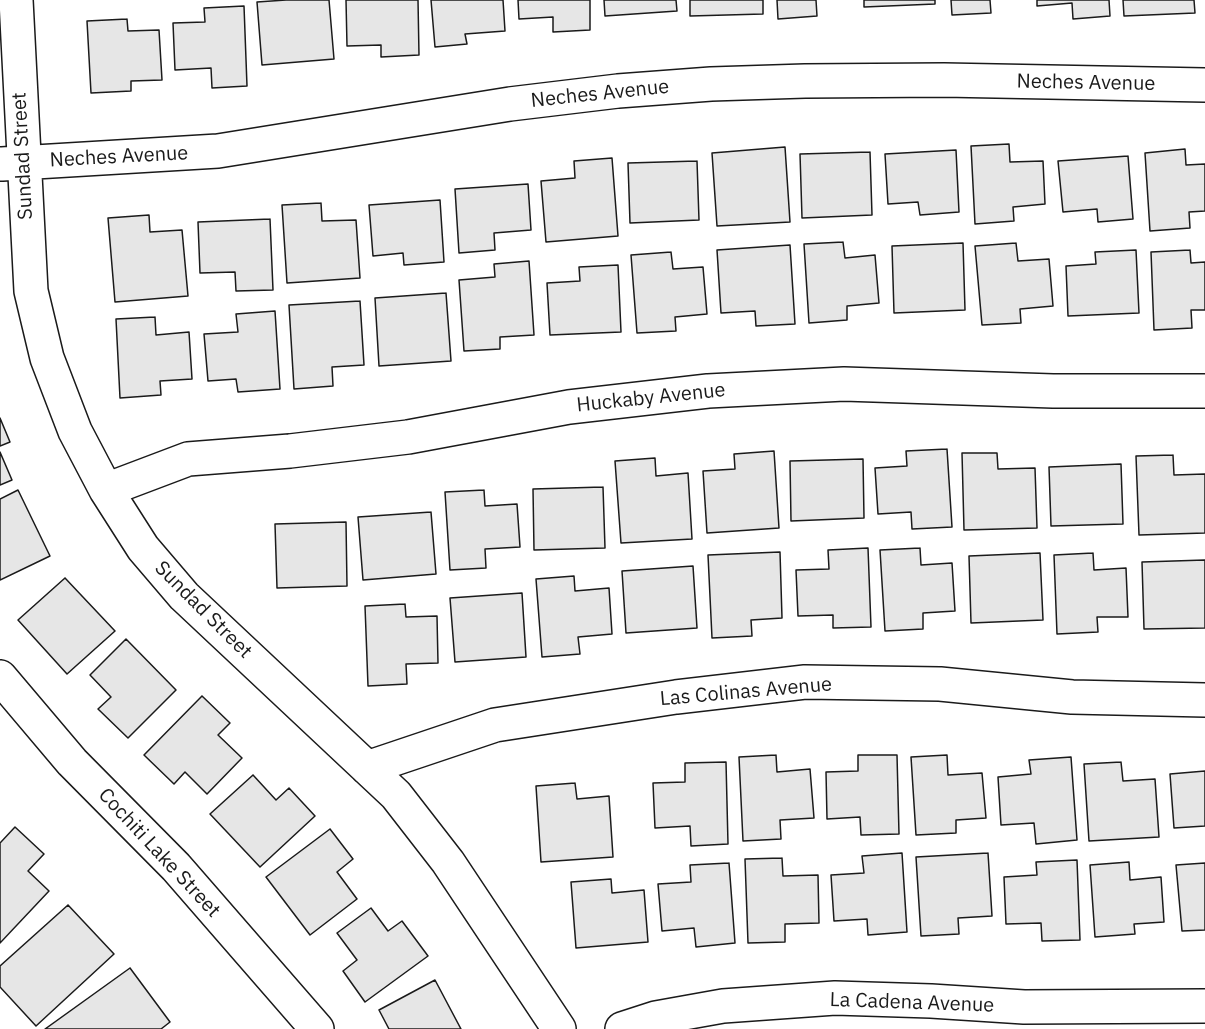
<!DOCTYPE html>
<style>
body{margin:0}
canvas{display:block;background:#fff}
</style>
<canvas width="1205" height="1029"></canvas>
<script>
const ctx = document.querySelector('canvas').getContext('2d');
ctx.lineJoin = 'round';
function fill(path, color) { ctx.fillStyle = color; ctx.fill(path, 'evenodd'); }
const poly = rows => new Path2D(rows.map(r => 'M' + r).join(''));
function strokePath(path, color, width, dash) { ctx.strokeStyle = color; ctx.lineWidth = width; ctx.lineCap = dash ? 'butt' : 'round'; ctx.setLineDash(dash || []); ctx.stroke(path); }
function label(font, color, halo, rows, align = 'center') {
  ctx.font = font + ' "IBM Plex Sans",sans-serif'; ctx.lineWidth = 4.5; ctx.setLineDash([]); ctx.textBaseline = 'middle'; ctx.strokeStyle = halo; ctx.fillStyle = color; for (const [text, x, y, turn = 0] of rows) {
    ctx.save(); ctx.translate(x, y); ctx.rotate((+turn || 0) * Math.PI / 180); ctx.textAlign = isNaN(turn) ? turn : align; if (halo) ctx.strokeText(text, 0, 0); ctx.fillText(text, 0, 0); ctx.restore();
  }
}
const building = poly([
 [286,0,329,0,334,59,262,65,257,2,286,0],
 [346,0,418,0,419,55,381,57,381,45,347,46,346,0],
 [431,0,503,0,505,31,465,34,467,44,435,47,431,0],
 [518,0,590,0,590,30,553,32,553,17,519,19,518,0],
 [604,0,676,0,677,11,605,16,604,0],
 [690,0,763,0,763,14,690,16,690,0],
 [777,0,816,0,817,16,778,19,777,0],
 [864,0,935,0,935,4,864,7,864,0],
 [951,0,990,0,991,13,952,15,951,0],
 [1037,0,1109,0,1110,16,1073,19,1072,3,1037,6,1037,0],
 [1123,0,1194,0,1195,13,1124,16,1123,0],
 [244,6,247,86,212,88,211,68,175,70,173,23,205,22,204,8,244,6],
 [127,19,128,31,159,30,162,80,131,81,131,91,91,93,87,21,127,19],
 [1009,144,1010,162,1043,161,1045,204,1013,207,1014,221,975,224,971,146,1009,144],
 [785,147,790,222,717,226,712,153,785,147],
 [1185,149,1186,165,1205,164,1205,211,1189,212,1190,228,1150,231,1145,153,1185,149],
 [956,150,959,212,920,215,918,202,888,204,885,154,956,150],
 [870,152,872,215,802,218,800,154,870,152],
 [1128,156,1133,219,1098,222,1097,209,1063,212,1058,161,1128,156],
 [612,158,618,236,546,242,541,181,575,178,574,161,612,158],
 [697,161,699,220,630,223,628,163,697,161],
 [528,184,531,230,494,233,495,250,459,253,455,189,528,184],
 [440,200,444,262,404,265,403,253,373,256,369,205,440,200],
 [321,203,322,221,356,220,360,278,287,283,282,205,321,203],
 [149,215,150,232,182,230,188,296,115,302,108,218,149,215],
 [270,219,273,290,236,291,235,272,200,273,198,222,270,219],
 [843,242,845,258,875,255,879,303,847,306,847,320,809,323,804,244,843,242],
 [963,243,965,310,894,313,892,246,963,243],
 [1016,243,1018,261,1049,259,1053,306,1020,309,1021,323,982,325,975,246,1016,243],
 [790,245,795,324,756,326,755,311,721,313,717,250,790,245],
 [1136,250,1139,313,1068,316,1066,266,1096,264,1095,252,1136,250],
 [1190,250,1191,263,1205,262,1205,310,1191,310,1192,328,1154,330,1151,252,1190,250],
 [671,252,673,269,703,267,707,314,675,317,676,331,637,333,631,255,671,252],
 [529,261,534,335,500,337,500,349,464,351,459,280,495,277,494,264,529,261],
 [618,265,621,332,550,335,547,283,580,281,579,267,618,265],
 [446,293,451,361,379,366,375,298,446,293],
 [360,301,364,365,332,367,333,386,294,389,289,305,360,301],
 [275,311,280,389,238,392,236,379,208,381,204,334,238,332,236,314,275,311],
 [155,317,156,335,189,332,192,379,160,381,161,395,120,398,116,319,155,317],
 [0,418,10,442,0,446,0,418],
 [947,449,952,527,912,529,911,512,878,514,875,468,907,466,906,451,947,449],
 [774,451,779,528,707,533,703,471,735,469,734,454,774,451],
 [0,452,12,480,0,485,0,452],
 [962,453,997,453,998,469,1035,468,1037,528,964,530,962,453],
 [1173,455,1174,475,1205,474,1205,533,1139,535,1136,456,1173,455],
 [655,458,656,476,688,473,692,539,621,543,615,461,655,458],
 [863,459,864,518,791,521,790,461,863,459],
 [1121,464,1123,524,1051,526,1049,467,1121,464],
 [603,487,605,548,534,550,533,489,603,487],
 [18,490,50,556,0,580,0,499,18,490],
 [484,490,485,506,517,504,520,547,485,549,486,568,450,570,445,492,484,490],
 [431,512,436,574,363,580,358,517,431,512],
 [346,522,347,586,277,588,275,524,346,522],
 [868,548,871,627,833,628,833,615,798,616,796,570,829,569,828,550,868,548],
 [920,548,921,565,952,563,955,611,923,613,923,629,885,631,880,550,920,548],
 [780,552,782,618,751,620,752,636,712,638,708,555,780,552],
 [1040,553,1043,620,971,623,969,556,1040,553],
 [1093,553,1094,570,1126,568,1128,617,1097,617,1098,632,1057,634,1054,555,1093,553],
 [1205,560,1205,628,1144,629,1142,562,1205,560],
 [693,566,697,628,626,633,622,571,693,566],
 [574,576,575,591,609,588,612,634,578,637,580,654,542,657,536,579,574,576],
 [65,578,115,631,67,674,18,620,65,578],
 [522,593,526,657,455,662,450,598,522,593],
 [405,604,406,617,437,616,438,663,406,664,407,684,368,686,365,606,405,604],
 [126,639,176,690,128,738,98,709,111,697,90,675,126,639],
 [202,696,230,723,218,735,242,758,207,794,185,772,174,784,144,755,202,696],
 [776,755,777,772,810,769,814,818,780,820,781,839,743,841,739,757,776,755],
 [858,755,897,755,899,834,861,835,860,817,827,819,826,772,858,771,858,755],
 [947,755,948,775,982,773,986,818,956,820,956,833,916,835,911,757,947,755],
 [1071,757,1077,840,1036,844,1034,823,1001,825,998,777,1031,774,1029,760,1071,757],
 [726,762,728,844,691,846,690,826,655,828,653,783,685,782,685,763,726,762],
 [1121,762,1123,781,1155,779,1159,837,1089,841,1084,764,1121,762],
 [1205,771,1205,826,1174,828,1170,774,1205,771],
 [253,775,276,800,289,788,315,816,260,867,210,814,253,775],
 [575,783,577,799,609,796,613,857,541,862,536,786,575,783],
 [15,827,44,854,28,871,49,891,0,943,0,843,15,827],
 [330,829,353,859,337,872,357,899,310,935,266,877,330,829],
 [902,853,907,932,868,935,867,919,834,921,831,875,864,873,862,856,902,853],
 [988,853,992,916,958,918,959,934,921,936,916,857,988,853],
 [782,858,783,876,818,875,819,923,785,924,785,942,748,943,745,859,782,858],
 [1077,860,1080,940,1042,941,1041,923,1006,924,1004,877,1037,875,1036,862,1077,860],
 [1129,862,1130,880,1161,877,1164,922,1134,924,1135,934,1095,937,1090,865,1129,862],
 [729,863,735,943,696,947,694,928,662,931,658,884,691,882,690,865,729,863],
 [1205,863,1205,930,1182,931,1176,865,1205,863],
 [611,879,612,893,644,890,648,942,576,948,571,882,611,879],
 [68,905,114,954,36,1026,0,987,0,966,68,905],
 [371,908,388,931,402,921,428,956,365,1002,343,971,357,960,337,933,371,908],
 [130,968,170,1022,161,1029,45,1029,130,968],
 [435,980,461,1029,389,1029,379,1010,435,980]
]);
fill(building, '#e6e6e6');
strokePath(building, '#1a1a1a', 1.5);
const minor = poly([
 [16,0,31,291,47,358,75,431,106,490,143,548,184,596,396,795,448,862,559,1029],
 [2,164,218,151,510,104,618,91,711,84,805,81,944,80,1205,85],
 [106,490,188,459,290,451,408,437,569,407,708,391,844,384,1053,391,1205,391],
 [0,677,72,762,176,867,317,1029],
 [367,768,495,725,676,697,805,682,940,684,1072,697,1205,700],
 [622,1029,656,1018,723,1006,835,998,931,1001,1024,1007,1205,1006]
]);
strokePath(minor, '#1a1a1a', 36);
strokePath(minor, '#fff', 33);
label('20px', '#1a1a1a', '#fff', [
 ["Neches Avenue",1086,83,1],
 ["Neches Avenue",600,94,-6],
 ["Sundad Street",23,156,-93],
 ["Neches Avenue",119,157,-3],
 ["Huckaby Avenue",651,398,-6],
 ["Sundad Street",203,610,45],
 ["Las Colinas Avenue",746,692,-5],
 ["Cochiti Lake Street",159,853,47],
 ["La Cadena Avenue",912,1003,2]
]);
</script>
